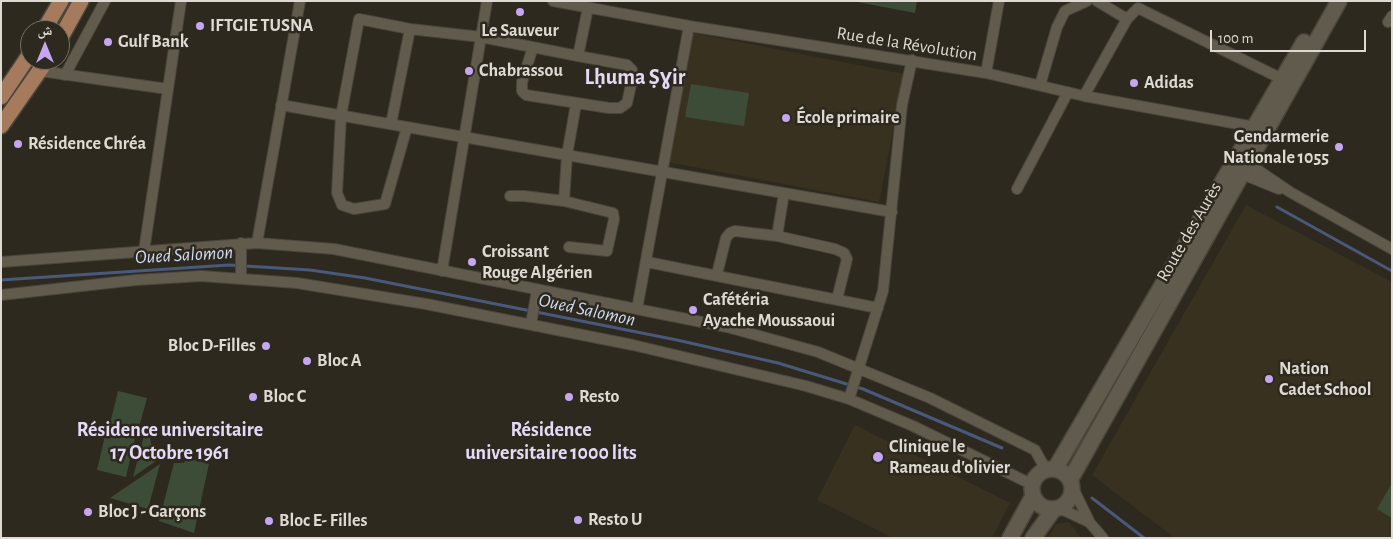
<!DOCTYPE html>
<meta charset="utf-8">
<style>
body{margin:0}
#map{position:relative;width:1393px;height:539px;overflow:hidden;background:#2e291e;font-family:"Alegreya Sans","Noto Naskh Arabic",sans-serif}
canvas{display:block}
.frame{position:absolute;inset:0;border:2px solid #dedad3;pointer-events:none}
.north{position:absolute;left:20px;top:20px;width:50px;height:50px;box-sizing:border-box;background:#2e291e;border:1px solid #747066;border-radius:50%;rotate:0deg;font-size:14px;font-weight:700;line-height:20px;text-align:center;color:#dedad3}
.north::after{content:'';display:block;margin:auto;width:18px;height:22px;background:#c5a7f1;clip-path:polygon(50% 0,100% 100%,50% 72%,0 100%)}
.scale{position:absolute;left:1210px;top:30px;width:156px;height:22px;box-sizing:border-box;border:2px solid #dedad3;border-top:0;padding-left:6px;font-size:15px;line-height:18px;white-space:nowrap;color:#dedad3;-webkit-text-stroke:4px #2e291e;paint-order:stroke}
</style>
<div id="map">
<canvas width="1393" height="539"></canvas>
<div class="frame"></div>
<div class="north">ش</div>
<div class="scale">100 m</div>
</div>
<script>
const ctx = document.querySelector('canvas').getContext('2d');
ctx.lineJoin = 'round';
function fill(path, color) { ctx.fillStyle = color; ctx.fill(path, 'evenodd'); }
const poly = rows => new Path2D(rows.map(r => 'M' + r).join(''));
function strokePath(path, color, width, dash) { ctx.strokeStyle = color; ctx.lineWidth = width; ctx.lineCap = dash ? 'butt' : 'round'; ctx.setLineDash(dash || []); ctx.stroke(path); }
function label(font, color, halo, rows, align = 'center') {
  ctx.font = font + ' "Alegreya Sans",sans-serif'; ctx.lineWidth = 5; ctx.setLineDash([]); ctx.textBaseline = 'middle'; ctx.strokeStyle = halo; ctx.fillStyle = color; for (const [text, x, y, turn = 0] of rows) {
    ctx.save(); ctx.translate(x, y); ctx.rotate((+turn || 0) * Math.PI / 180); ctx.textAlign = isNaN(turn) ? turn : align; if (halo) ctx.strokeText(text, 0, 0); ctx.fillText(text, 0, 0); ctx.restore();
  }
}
fill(poly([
 [693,33,904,74,879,202,668,162],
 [1246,205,1392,282,1392,538,1175,538,1092,475],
 [855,425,1010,503,992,538,893,538,817,500],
 [1069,522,1081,538,1048,538,1056,524]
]), '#393120');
fill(poly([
 [852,1,917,1,915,13],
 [691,84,749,93,744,126,685,117],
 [118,391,147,398,138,431,110,424],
 [106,431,135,438,126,477,97,470],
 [144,436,150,438,152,448,159,459,133,477],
 [189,459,209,464,194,533,159,521,174,463,183,463],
 [160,464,148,509,110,498],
 [1392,483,1392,518,1377,509]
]), '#3c4c37');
strokePath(poly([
 [1277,207,1392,271],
 [1,280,229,265,310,270,365,278,677,340,778,363,863,389,1002,448],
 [1092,498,1144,538]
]), '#48597b', 3);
const street = poly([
 [553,1,689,26,986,73,1084,96,1255,127],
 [1097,1,1127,19],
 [1388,22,1392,16],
 [578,56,588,8],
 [40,71,168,89],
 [986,73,999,1],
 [65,75,105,1],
 [1040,85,1057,27,1065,11,1087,1],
 [1084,96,1127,19,1138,8,1282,79],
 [281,105,892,212],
 [391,124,410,29],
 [407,127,385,204,354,209,342,205,337,193,341,116,359,19,410,29,481,37,578,56,627,65,632,70,633,76,627,103,620,108,609,108,526,95,522,91,522,82,533,47],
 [1243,160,1290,192,1392,249],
 [1237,172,1279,189],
 [1017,189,1068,92],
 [784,193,777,236,835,249,844,253,847,259,837,299],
 [510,196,524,196,564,201,613,213,614,219,607,251,569,247],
 [564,201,567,155,576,104],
 [241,243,241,278],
 [257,243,300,1],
 [144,251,181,1],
 [1,262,257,243,334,249,727,327,818,352,930,398,1035,450,1046,470],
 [647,262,878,308],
 [442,271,487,1],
 [717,274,726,238,730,233,735,231,777,236],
 [1,295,136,280,201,276,297,283,426,304,633,345,806,386,849,399,913,426,1033,485],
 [637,309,689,26],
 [531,324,537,290],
 [849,399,883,291,902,105,912,60],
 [1072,486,1090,523,1103,538],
 [1059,508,1089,522]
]);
const secondary = poly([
 [1055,469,1304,42],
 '1032 489a20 20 0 1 1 40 0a20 20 0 1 1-40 0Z',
 [1070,480,1339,1],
 [1010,538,1033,496],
 [1033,538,1054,509]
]);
const primary = poly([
 [44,30,61,1],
 [60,39,81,1],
 [1,97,30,54],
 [1,126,47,60]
]);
strokePath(street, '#4a463d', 12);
strokePath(secondary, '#4a463d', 18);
strokePath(primary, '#4a463d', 18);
strokePath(street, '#615b4e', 10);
strokePath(secondary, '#615b4e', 15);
strokePath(primary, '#a67b5d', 15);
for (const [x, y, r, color] of [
 [520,12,5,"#c5a7f1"],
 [200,26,5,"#c5a7f1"],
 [108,42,5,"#c5a7f1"],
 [469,71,5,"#c5a7f1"],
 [1134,83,5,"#c5a7f1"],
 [786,118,5,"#c5a7f1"],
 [18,144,5,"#c5a7f1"],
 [1339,147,5,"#c5a7f1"],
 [472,262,5,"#c5a7f1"],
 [693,310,5,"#c5a7f1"],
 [266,346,5,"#c5a7f1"],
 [307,361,5,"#c5a7f1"],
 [1269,379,5,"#c5a7f1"],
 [253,397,5,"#c5a7f1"],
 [569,397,5,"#c5a7f1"],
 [878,457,6,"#c5a7f1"],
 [88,512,5,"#c5a7f1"],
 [578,520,5,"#c5a7f1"],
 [269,521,5,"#c5a7f1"]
]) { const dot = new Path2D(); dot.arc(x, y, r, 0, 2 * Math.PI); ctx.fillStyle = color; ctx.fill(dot); strokePath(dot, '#2e291e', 2); }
label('bold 18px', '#dedad3', '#2e291e', [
 ["IFTGIE TUSNA",210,26],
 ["Le Sauveur",520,31,"center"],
 ["Gulf Bank",118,42],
 ["Chabrassou",479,71],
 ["Adidas",1144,83],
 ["École primaire",796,118],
 ["Gendarmerie",1329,137,"right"],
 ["Nationale 1055",1329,158,"right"],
 ["Résidence Chréa",28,144],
 ["Croissant",482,252],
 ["Rouge Algérien",482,273],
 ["Cafétéria",703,300],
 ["Ayache Moussaoui",703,321],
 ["Bloc D-Filles",256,346,"right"],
 ["Bloc A",317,361],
 ["Nation",1279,369],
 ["Cadet School",1279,390],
 ["Bloc C",263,397],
 ["Resto",579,397],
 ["Clinique le",889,447],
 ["Rameau d'olivier",889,468],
 ["Bloc J - Garçons",98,512],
 ["Resto U",588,520],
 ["Bloc E- Filles",279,521]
], 'left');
label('18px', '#dedad3', '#2e291e', [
 ["Rue de la Révolution",907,44,9],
 ["Route des Aurès",1189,232,-60]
]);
label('italic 19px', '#cfdbf4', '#2e291e', [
 ["Oued Salomon",184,255,-3],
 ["Oued Salomon",587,310,12]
]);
label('bold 20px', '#e4d9f6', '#2e291e', [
 ["Résidence universitaire",170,430],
 ["17 Octobre 1961",170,453],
 ["Résidence",551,430],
 ["universitaire 1000 lits",551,453]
]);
label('bold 22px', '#e4d9f6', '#2e291e', [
 ["Lḥuma Ṣɣir",635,77]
]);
</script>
